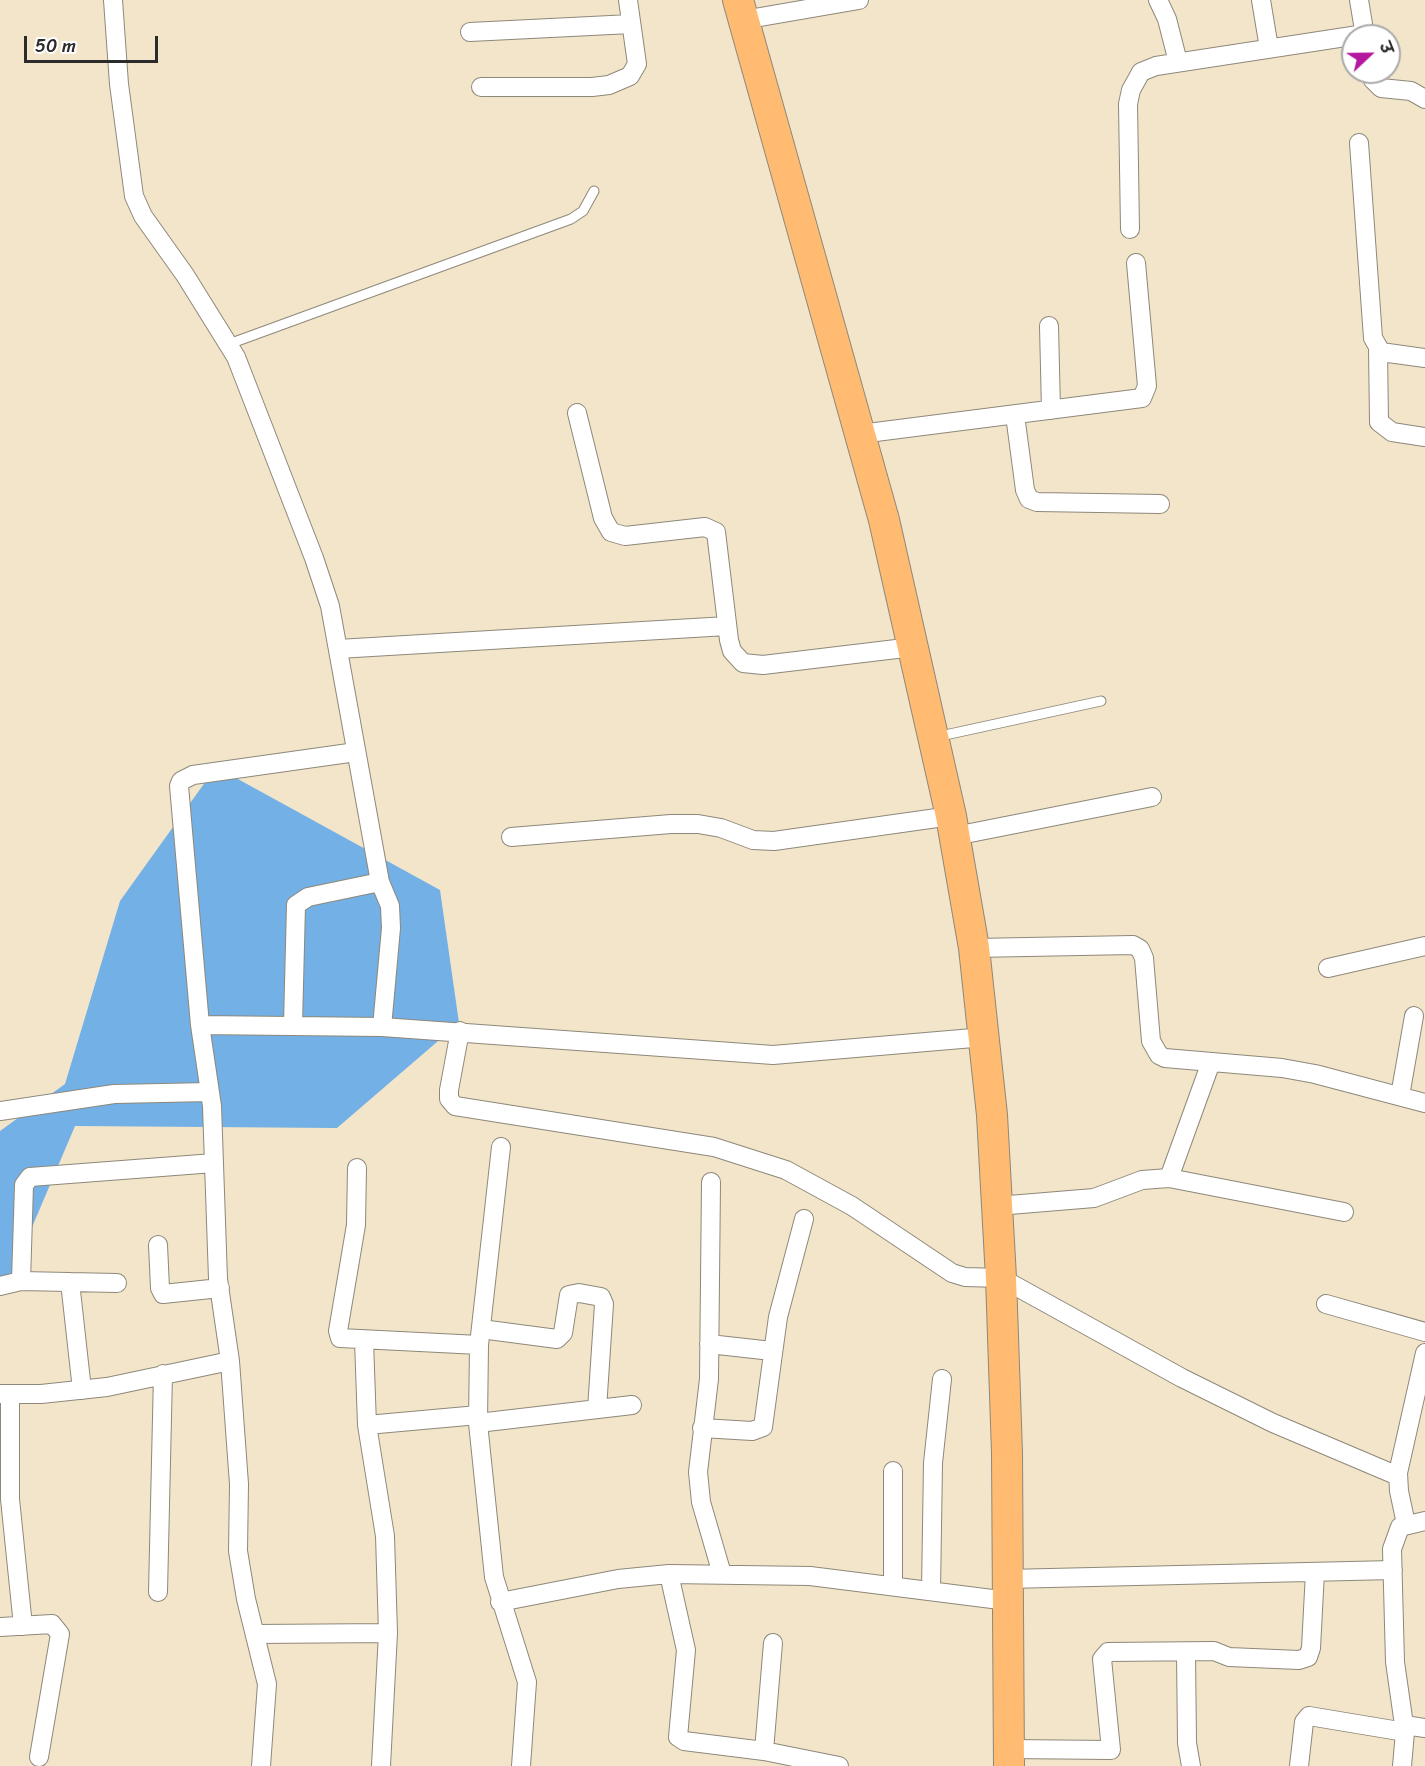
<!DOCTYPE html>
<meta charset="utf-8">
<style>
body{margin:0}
#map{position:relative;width:1425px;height:1766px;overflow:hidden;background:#f2e5ca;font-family:Sriracha,"Playpen Sans Deva",sans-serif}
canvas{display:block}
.north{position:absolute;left:1341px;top:24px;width:60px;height:60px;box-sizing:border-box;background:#fff;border:2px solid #aaa;border-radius:50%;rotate:68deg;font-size:16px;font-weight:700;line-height:24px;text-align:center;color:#2b2b2b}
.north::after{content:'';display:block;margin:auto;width:21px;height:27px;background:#b5179e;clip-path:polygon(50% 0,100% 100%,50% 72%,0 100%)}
.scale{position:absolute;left:24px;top:36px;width:134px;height:27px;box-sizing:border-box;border:3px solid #2b2b2b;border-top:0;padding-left:8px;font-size:18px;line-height:21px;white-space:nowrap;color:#2b2b2b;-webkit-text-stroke:4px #fff;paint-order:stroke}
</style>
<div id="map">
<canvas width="1425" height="1766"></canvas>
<div class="north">उ</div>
<div class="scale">50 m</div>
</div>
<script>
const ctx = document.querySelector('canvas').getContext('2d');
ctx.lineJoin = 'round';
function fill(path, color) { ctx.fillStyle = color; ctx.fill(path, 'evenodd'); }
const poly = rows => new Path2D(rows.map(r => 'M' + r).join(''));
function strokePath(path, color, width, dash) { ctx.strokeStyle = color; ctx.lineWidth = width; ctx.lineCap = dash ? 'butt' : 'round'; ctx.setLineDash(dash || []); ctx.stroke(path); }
fill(poly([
 [216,767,440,890,459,1023,337,1128,75,1126,7,1286,0,1288,0,1131,65,1084,120,901]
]), '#73b0e5');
const lane = poly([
 [229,344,571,219,583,211,594,191],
 [936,737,1101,701]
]);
const street = poly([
 [113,0,119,84,134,196,143,216,185,275,236,357,314,558,330,606,380,882,390,906,391,928,382,1027],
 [1158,0,1167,19,1178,62],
 [1261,0,1269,48],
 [1359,0,1365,36],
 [743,20,859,0],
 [470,32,631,24],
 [1371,72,1373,80,1381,88,1411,91,1425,99],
 [481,87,592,87,609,85,630,76,637,64,628,0],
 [1359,143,1373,338,1381,352,1425,358],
 [1130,229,1128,104,1131,90,1141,72,1156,66,1365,34],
 [1049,326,1051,410],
 [1378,348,1379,422,1392,432,1425,437],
 [577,413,603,518,611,532,625,536,705,527,716,532,729,640,732,651,743,663,763,665,913,647],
 [1015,415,1025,490,1029,499,1037,502,1160,504],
 [860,434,1142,398,1147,386,1136,263],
 [338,649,727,626],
 [955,836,1152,797],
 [511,837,671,824,698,824,721,828,753,840,774,841,951,816],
 [974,948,1133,945,1140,949,1144,958,1151,1041,1159,1055,1165,1058,1282,1068,1315,1074,1425,1103],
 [1328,968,1425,946],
 [293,1024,296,905,308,897,380,882],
 [200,1025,382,1027,773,1055,985,1037],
 [460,1031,449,1090,449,1099,455,1106,714,1147,786,1170,852,1206,952,1273,965,1277,1001,1278,1182,1378,1273,1423,1398,1476],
 [1400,1096,1414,1016],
 [0,1111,114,1094,210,1092],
 [501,1147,479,1345,478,1423,494,1577,527,1682,521,1766],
 [357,1168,356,1225,338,1331,340,1338,479,1345],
 [1169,1178,1211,1062],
 [711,1182,709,1379,698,1472,701,1502,722,1574],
 [997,1206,1094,1198,1142,1180,1169,1178,1344,1212],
 [158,1245,160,1288,163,1294,220,1288],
 [21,1281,24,1185,30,1177,214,1163],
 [70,1282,82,1390],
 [0,1286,21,1281,117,1283],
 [1326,1304,1425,1332],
 [481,1329,557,1339,563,1333,569,1295,579,1293,601,1297,604,1304,597,1409],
 [364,1341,367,1425,385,1536,388,1633,381,1766],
 [709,1344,772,1351],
 [0,1394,41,1394,107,1387,230,1361],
 [10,1394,10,1499,23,1626],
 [478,1423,632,1405],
 [367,1425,478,1415],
 [702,1428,752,1431,763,1427,778,1317,804,1219],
 [1406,1524,1399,1491,1398,1473,1425,1353],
 [669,1574,686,1650,678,1737,684,1741,764,1751,839,1766],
 [1007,1579,1393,1570],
 [893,1586,893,1471],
 [931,1591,933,1463,942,1379],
 [158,1592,163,1374],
 [500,1602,618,1579,669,1574,810,1576,1008,1601],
 [0,1627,52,1624,60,1634,39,1757],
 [256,1634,388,1633],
 [1186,1653,1187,1743,1191,1766],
 [1405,1725,1425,1728],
 [1009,1749,1111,1750,1102,1659,1108,1652,1214,1651,1229,1657,1299,1660,1308,1657,1311,1648,1315,1572],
 [764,1751,773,1643],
 [261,1766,267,1684,246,1599,238,1551,239,1484,230,1361,218,1279,212,1106,200,1025,179,786,181,781,193,775,356,752],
 [1299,1766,1304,1722,1309,1716,1405,1732],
 [1402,1766,1405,1732,1395,1662,1392,1549,1400,1527,1425,1521]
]);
const primary = poly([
 [738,0,884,520,951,816,974,948,992,1115,1001,1278,1007,1453,1009,1766]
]);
strokePath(lane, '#8e887a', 11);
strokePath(street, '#8e887a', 20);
strokePath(primary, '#8e887a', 32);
strokePath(lane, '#fff', 9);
strokePath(street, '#fff', 18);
strokePath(primary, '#ffbb71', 30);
</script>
